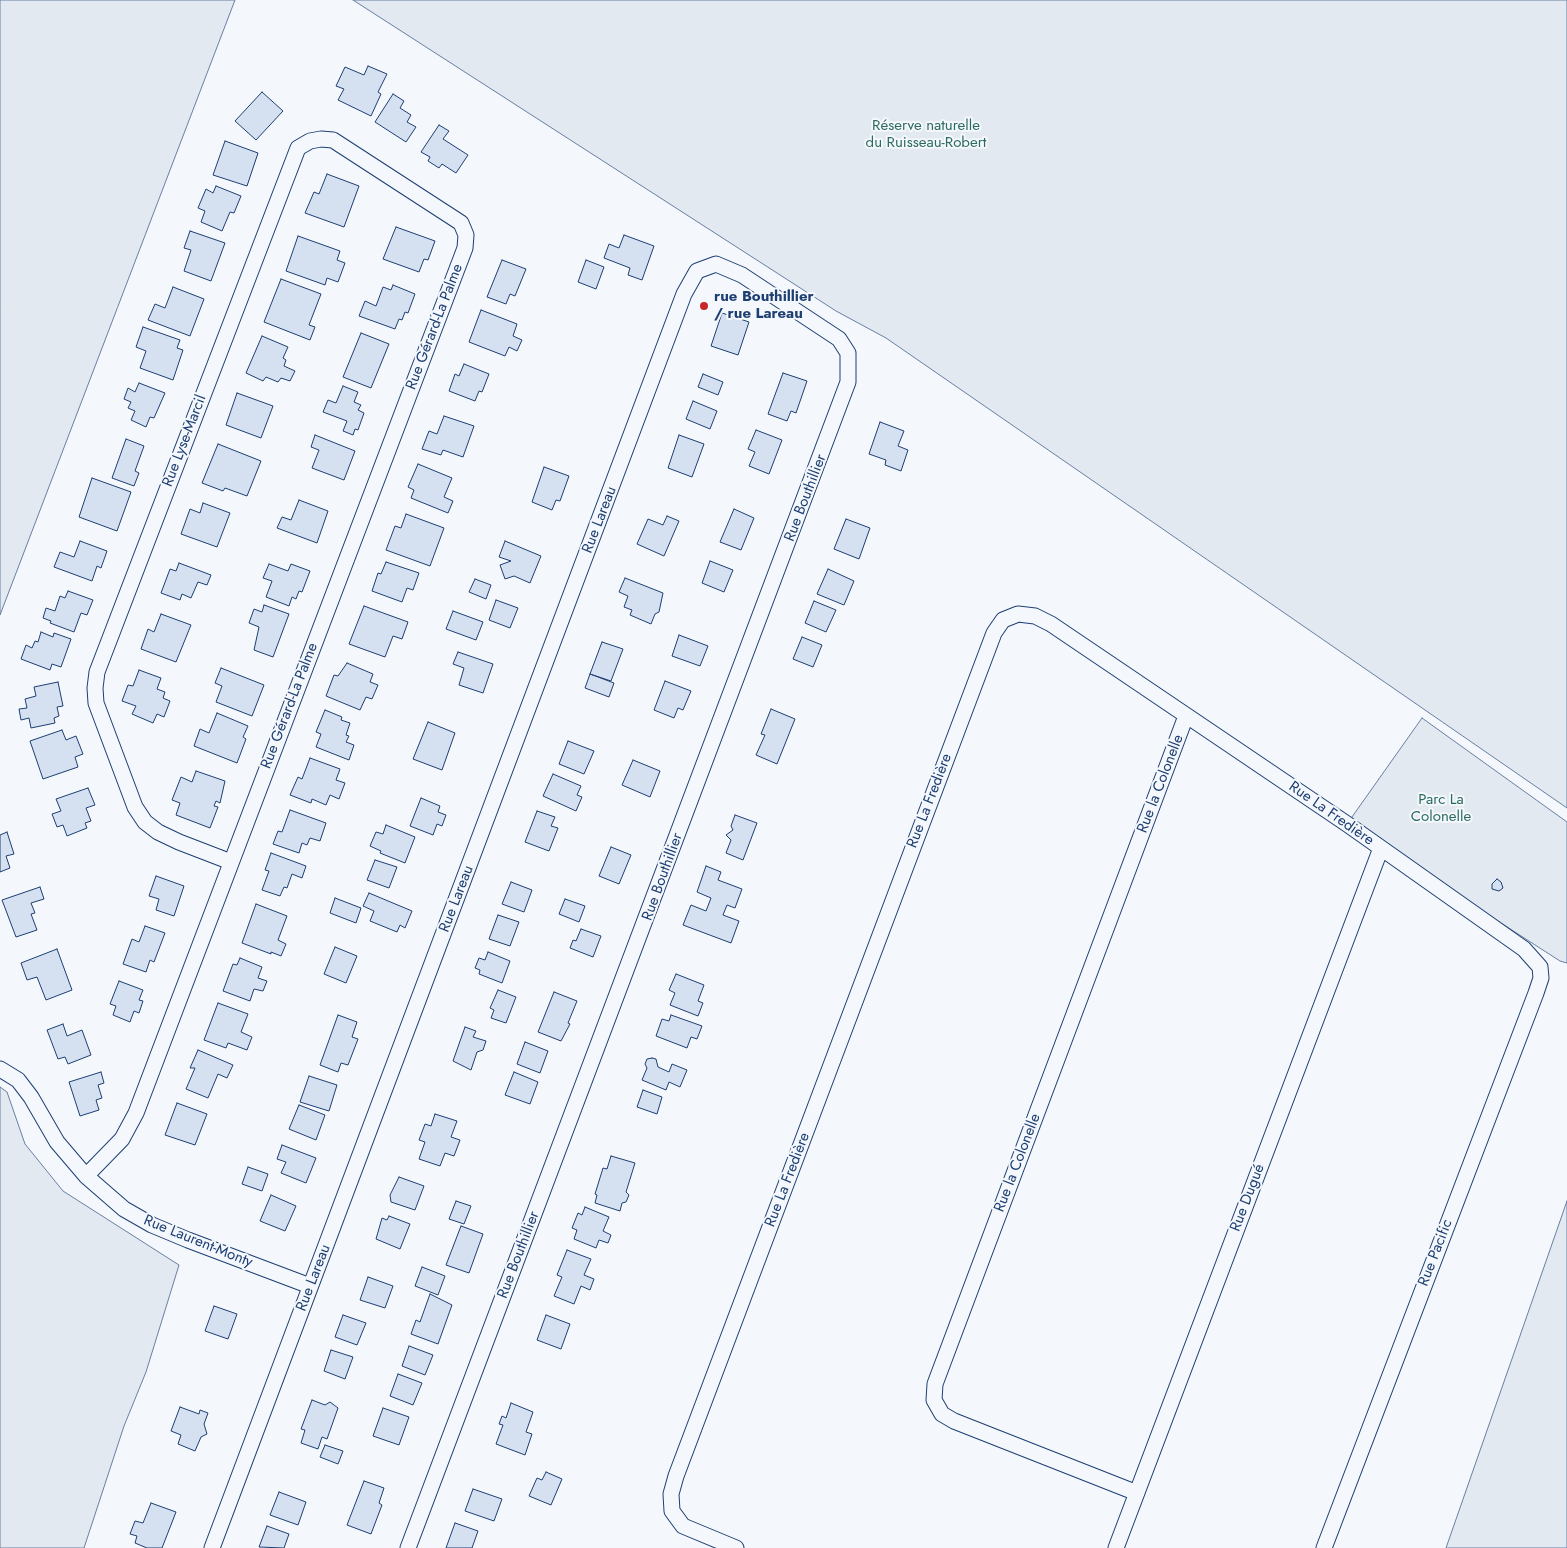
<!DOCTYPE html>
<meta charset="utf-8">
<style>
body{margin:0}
canvas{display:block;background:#f4f7fb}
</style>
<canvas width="1567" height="1548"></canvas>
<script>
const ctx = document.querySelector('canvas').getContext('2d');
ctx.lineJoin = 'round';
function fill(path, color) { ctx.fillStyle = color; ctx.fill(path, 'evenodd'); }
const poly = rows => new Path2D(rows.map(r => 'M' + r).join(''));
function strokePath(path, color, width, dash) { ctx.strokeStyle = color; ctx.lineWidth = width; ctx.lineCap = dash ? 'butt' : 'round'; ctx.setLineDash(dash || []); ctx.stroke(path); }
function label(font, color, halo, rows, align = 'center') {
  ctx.font = font + ' Jost,sans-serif'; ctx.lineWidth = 4; ctx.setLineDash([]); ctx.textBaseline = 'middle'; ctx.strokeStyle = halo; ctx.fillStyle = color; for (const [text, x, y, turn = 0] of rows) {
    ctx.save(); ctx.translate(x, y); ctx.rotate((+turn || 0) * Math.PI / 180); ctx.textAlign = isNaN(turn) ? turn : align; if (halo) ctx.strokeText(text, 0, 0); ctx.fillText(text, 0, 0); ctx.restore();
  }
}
const green = poly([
 [0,0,235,0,0,615,0,0],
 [353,0,1567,0,1567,808,886,338,836,311,353,0],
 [1422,718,1567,822,1567,963,1560,961,1347,824,1422,718],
 [0,1087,7,1092,25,1144,63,1191,179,1265,146,1372,124,1426,84,1548,0,1548,0,1087],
 [1567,1201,1567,1548,1446,1548,1567,1201]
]);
fill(green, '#e3e9f0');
strokePath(green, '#687fa3', 1);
const building = poly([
 [368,66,387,74,378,92,381,94,371,116,338,100,344,89,336,86,345,67,364,75,368,66],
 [262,92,283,111,256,140,235,121,262,92],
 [393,94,404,101,400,108,411,115,407,122,416,127,406,142,375,122,393,94],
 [439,125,449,131,443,139,468,155,456,173,442,164,439,168,428,161,430,157,421,152,439,125],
 [225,141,258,153,247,186,213,175,225,141],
 [327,174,359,186,344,227,305,213,314,192,319,194,327,174],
 [216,186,241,196,234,213,230,212,222,231,201,222,205,211,198,208,206,189,213,193,216,186],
 [396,227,435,241,428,260,424,259,419,272,383,259,396,227],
 [190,231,225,243,211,281,184,271,191,250,184,248,190,231],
 [624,235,654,246,642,280,628,275,630,268,604,258,609,244,619,248,624,235],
 [298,236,340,251,337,260,345,263,338,282,327,278,325,285,286,271,298,236],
 [502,260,526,269,515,296,510,294,506,304,487,297,502,260],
 [586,260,604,267,596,289,578,282,586,260],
 [281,279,321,294,309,325,315,327,310,340,264,322,281,279],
 [393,285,415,294,408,313,405,312,402,320,399,319,395,329,359,316,365,301,376,306,383,287,391,290,393,285],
 [173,287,204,299,190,336,148,320,155,304,165,308,173,287],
 [481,310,517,324,513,336,522,340,517,351,509,347,505,356,469,342,481,310],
 [722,313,749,322,738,355,711,346,722,313],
 [143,327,180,340,177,348,183,350,173,380,140,368,146,351,136,347,143,327],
 [361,333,389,344,371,388,343,377,361,333],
 [262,336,288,347,283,358,286,360,284,366,295,371,290,381,281,378,278,382,266,377,263,381,246,373,262,336],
 [464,364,489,374,482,392,479,391,475,401,449,391,455,374,459,376,464,364],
 [783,373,807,381,796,413,791,411,787,421,768,414,783,373],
 [703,374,723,382,718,395,698,387,703,374],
 [139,383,165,393,154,418,150,417,146,427,131,420,135,411,128,408,131,402,124,399,128,388,135,392,139,383],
 [343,386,358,392,354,402,361,405,358,410,364,413,358,430,355,429,353,435,343,431,347,421,323,412,328,400,336,403,343,386],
 [237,393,273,406,261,438,226,425,237,393],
 [693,401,717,411,710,429,686,419,693,401],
 [444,416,474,426,463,457,443,450,441,455,422,449,429,431,437,434,444,416],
 [880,422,904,431,898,446,908,450,901,471,885,465,886,460,869,454,880,422],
 [756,430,782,440,769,474,749,466,755,452,748,449,756,430],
 [315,435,355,451,344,480,312,468,319,450,311,447,315,435],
 [679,435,704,444,692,477,668,468,679,435],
 [126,439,144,446,135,471,139,473,134,486,112,478,126,439],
 [218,444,261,461,247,496,225,488,223,491,202,483,218,444],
 [418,464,452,478,444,497,453,501,448,513,411,498,414,490,408,487,418,464],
 [544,467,569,476,560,501,556,500,552,510,532,502,544,467],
 [92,478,131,492,117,531,79,517,92,478],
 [299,500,328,511,317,543,277,528,282,517,291,520,299,500],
 [203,503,230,513,217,547,181,534,190,509,200,513,203,503],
 [734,509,754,518,741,550,720,542,734,509],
 [406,514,444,528,430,566,386,550,395,526,401,528,406,514],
 [667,516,679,521,664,556,637,544,648,519,663,525,667,516],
 [846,519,870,528,859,559,834,549,846,519],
 [80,541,107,551,101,568,97,566,92,581,54,567,60,552,74,557,80,541],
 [505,541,541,556,530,583,514,576,505,579,500,565,511,561,499,557,505,541],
 [710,561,733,570,724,592,702,583,710,561],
 [386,562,419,573,413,590,407,588,402,602,372,591,378,573,381,574,386,562],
 [179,563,211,575,207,585,198,582,191,598,182,594,180,600,161,593,170,569,176,571,179,563],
 [269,564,288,571,291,564,310,571,302,592,299,591,296,599,292,597,289,606,266,597,272,581,263,578,269,564],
 [828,569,854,581,844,605,817,594,828,569],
 [625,578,663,593,659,612,655,614,651,624,630,615,632,610,624,607,628,596,619,592,625,578],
 [475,579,491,585,486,599,469,592,475,579],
 [68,591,93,600,87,615,81,613,74,632,50,623,51,621,43,618,46,608,55,611,60,596,65,598,68,591],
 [496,600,518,608,510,628,489,620,496,600],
 [814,601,836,610,826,632,805,623,814,601],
 [264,605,289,614,273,657,254,650,259,627,249,623,254,609,262,612,264,605],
 [364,606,408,622,402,639,393,636,385,657,349,644,364,606],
 [453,611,483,622,476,640,446,629,453,611],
 [161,614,191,625,176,662,141,649,148,629,154,632,161,614],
 [41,632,53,637,54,633,71,639,61,667,52,664,50,670,21,659,26,645,32,648,35,641,38,642,41,632],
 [679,635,708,646,700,666,672,656,679,635],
 [802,637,822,645,813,667,793,659,802,637],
 [602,642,623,649,611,681,590,674,602,642],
 [458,652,493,664,483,693,459,685,464,668,453,664,458,652],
 [347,663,373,674,370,682,378,685,372,699,366,697,360,710,326,696,334,675,338,676,347,663],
 [221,668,264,685,252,716,216,702,222,686,215,683,221,668],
 [139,670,161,678,157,689,165,692,163,698,170,701,164,717,157,714,153,723,132,714,136,706,122,701,128,685,133,686,139,670],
 [590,674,614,683,609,697,585,688,590,674],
 [665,681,691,691,683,710,678,708,674,718,654,710,665,681],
 [58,682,63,706,57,707,59,716,54,718,55,723,31,728,29,718,21,720,19,709,27,708,25,699,36,696,34,687,58,682],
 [771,709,795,719,777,764,756,755,765,735,761,734,771,709],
 [325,710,342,717,341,720,350,723,346,735,349,736,346,742,354,745,349,760,316,747,321,734,316,732,325,710],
 [217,713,248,726,243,737,246,739,237,763,194,746,200,729,209,733,217,713],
 [428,722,455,733,442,770,413,759,428,722],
 [62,730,66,740,76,736,83,754,75,757,78,767,43,779,30,741,62,730],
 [568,741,594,751,584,774,559,764,568,741],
 [310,758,340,769,336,780,345,783,339,799,330,795,326,805,312,799,311,803,290,795,298,777,302,779,310,758],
 [633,760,660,771,650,797,622,785,633,760],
 [196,771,225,781,220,803,216,801,214,806,218,807,210,828,176,815,180,803,172,800,181,777,192,782,196,771],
 [553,774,581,786,577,795,582,797,576,811,543,796,553,774],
 [88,788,95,805,86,808,91,821,85,823,87,828,67,836,63,825,57,827,52,814,61,811,56,799,88,788],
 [421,798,440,806,438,812,446,815,442,826,437,824,433,835,410,826,421,798],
 [290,810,326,823,320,841,310,838,307,845,302,843,299,853,273,844,278,831,282,832,290,810],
 [537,811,555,817,551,826,558,828,549,851,525,842,537,811],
 [735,815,757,823,743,860,726,853,731,840,726,835,733,830,731,826,735,815],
 [386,825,415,837,405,863,380,853,381,851,370,846,376,832,383,834,386,825],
 [7,832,14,854,6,856,10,868,0,872,0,835,7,832],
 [611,847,631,855,619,884,599,876,611,847],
 [271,853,306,866,302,878,292,874,287,888,284,887,280,896,262,890,269,871,265,870,271,853],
 [375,860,397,867,389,888,367,880,375,860],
 [706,866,721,872,718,880,742,889,735,908,727,905,723,915,739,921,731,943,683,925,691,905,706,911,711,898,697,892,706,866],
 [156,876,184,886,174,916,156,910,159,899,149,896,156,876],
 [1497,879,1501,882,1503,888,1499,891,1492,889,1492,884,1497,879],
 [511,882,532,890,524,912,502,904,511,882],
 [40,887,44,899,31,903,35,913,31,914,37,930,16,937,2,900,40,887],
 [369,893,412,911,405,928,400,925,397,932,370,921,374,911,363,906,369,893],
 [335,898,361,908,356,923,330,913,335,898],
 [565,899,585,906,579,922,559,914,565,899],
 [256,904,287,916,278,940,286,944,281,956,271,952,271,954,242,943,256,904],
 [498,915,519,922,510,946,489,939,498,915],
 [145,926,165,933,154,962,150,960,146,972,123,964,132,939,139,942,145,926],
 [581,929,601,936,593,957,570,948,573,940,576,941,581,929],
 [335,947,357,956,346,983,324,974,335,947],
 [57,949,72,990,46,1000,37,977,27,980,21,963,57,949],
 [488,952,510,961,502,983,479,974,480,970,475,968,479,958,485,960,488,952],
 [240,958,262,967,258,978,267,981,263,991,254,989,250,1001,223,991,233,964,237,965,240,958],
 [676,974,704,985,698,1001,703,1003,698,1016,670,1005,675,993,669,990,676,974],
 [119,981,143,990,139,1000,143,1001,139,1013,134,1011,130,1022,113,1015,116,1006,110,1004,119,981],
 [498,990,516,997,506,1023,491,1018,494,1010,490,1008,498,990],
 [554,992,577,1001,568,1023,570,1024,561,1041,538,1032,554,992],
 [218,1003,248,1014,241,1032,252,1037,247,1050,228,1043,226,1048,204,1040,218,1003],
 [338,1015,357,1022,352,1037,358,1039,348,1065,341,1063,338,1072,320,1065,338,1015],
 [671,1015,702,1026,697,1039,691,1037,687,1048,656,1036,662,1019,669,1021,671,1015],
 [63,1024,67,1036,82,1030,91,1055,68,1064,65,1057,58,1059,47,1030,63,1024],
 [465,1027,476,1031,473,1037,486,1041,483,1050,477,1052,471,1070,453,1061,465,1027],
 [525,1042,548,1051,540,1073,517,1064,525,1042],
 [198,1050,233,1065,227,1078,218,1074,208,1098,186,1089,195,1068,190,1068,198,1050],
 [652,1058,656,1059,658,1067,669,1072,672,1064,687,1070,680,1087,669,1082,666,1090,642,1080,647,1068,645,1064,647,1059,652,1058],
 [101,1072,104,1083,98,1085,102,1098,96,1100,99,1110,80,1116,69,1082,101,1072],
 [514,1072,538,1082,530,1104,505,1095,514,1072],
 [309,1076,337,1085,329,1111,300,1102,309,1076],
 [643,1090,662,1097,657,1114,637,1107,643,1090],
 [177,1103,207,1114,195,1145,165,1135,177,1103],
 [299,1105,325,1115,316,1140,289,1129,299,1105],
 [435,1114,457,1121,451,1137,460,1140,454,1156,445,1153,440,1166,419,1159,425,1142,419,1140,425,1124,431,1126,435,1114],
 [282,1145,316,1158,306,1183,281,1173,286,1162,277,1159,282,1145],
 [611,1156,635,1163,626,1192,629,1195,626,1202,622,1203,620,1211,595,1203,597,1195,595,1194,603,1168,607,1169,611,1156],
 [248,1167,268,1174,262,1191,242,1184,248,1167],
 [399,1177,424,1186,415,1210,391,1202,390,1195,399,1177],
 [271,1195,296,1206,285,1231,260,1221,271,1195],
 [456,1201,471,1206,464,1224,449,1219,456,1201],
 [585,1207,609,1217,603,1231,611,1235,608,1243,599,1240,596,1248,574,1239,577,1230,572,1228,578,1213,582,1215,585,1207],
 [389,1216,410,1224,400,1249,376,1239,382,1218,387,1220,389,1216],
 [461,1226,483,1234,469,1273,446,1265,461,1226],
 [567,1250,591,1259,584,1275,594,1279,590,1290,581,1286,574,1304,554,1296,562,1277,557,1275,567,1250],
 [422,1267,445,1276,438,1295,415,1286,422,1267],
 [368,1277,393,1286,385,1308,360,1300,368,1277],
 [430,1294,452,1305,438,1344,411,1334,416,1320,420,1322,430,1294],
 [214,1306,237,1314,228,1339,205,1331,214,1306],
 [343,1315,366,1323,357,1345,335,1337,343,1315],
 [546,1315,570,1324,561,1349,537,1340,546,1315],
 [409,1346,433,1355,425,1375,402,1366,409,1346],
 [331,1350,353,1357,345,1379,324,1371,331,1350],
 [398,1374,422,1383,413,1405,390,1396,398,1374],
 [312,1400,325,1405,330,1402,338,1408,327,1439,322,1437,318,1449,301,1443,305,1430,301,1429,312,1400],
 [511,1403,533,1412,526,1432,532,1434,525,1455,496,1444,503,1425,499,1424,502,1416,506,1418,511,1403],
 [180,1407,199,1414,200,1410,208,1413,204,1424,207,1434,201,1437,195,1451,178,1444,181,1435,171,1431,180,1407],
 [383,1408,409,1417,399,1445,373,1436,383,1408],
 [325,1445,343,1451,338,1464,320,1457,325,1445],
 [546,1472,562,1479,551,1505,529,1496,537,1478,542,1480,546,1472],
 [364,1481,384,1488,379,1503,382,1505,371,1534,347,1525,364,1481],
 [473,1489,502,1499,494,1521,465,1511,473,1489],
 [279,1492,306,1502,298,1525,270,1515,279,1492],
 [151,1503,176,1512,162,1548,147,1548,135,1543,137,1536,130,1534,135,1521,143,1523,151,1503],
 [455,1523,478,1531,472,1548,446,1548,455,1523],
 [267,1526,289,1534,284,1548,259,1547,267,1526]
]);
fill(building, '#d5e0f0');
strokePath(building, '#1d3f73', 1);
const minor = poly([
 [0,1069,18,1080,31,1097,57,1142,86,1176,124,1209,152,1225,188,1240,310,1286],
 [86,1176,122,1139,136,1113,465,248,466,235,461,223,333,140,321,139,310,141,298,148,97,672,95,688,96,703,135,807,145,822,158,832,179,842,231,862],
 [1137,1493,954,1421,942,1414,934,1400,935,1384,1186,716],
 [212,1548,684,294,697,271,716,264,742,275,839,339,848,353,848,382,408,1548],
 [736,1548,683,1526,672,1511,671,1494,676,1476,994,633,1003,620,1018,614,1035,616,1051,624,1347,824,1524,949,1540,967,1541,978,1536,993,1324,1548],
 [1116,1548,1381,848]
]);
strokePath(minor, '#1d3f73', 17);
strokePath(minor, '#f4f7fb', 15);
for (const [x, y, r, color] of [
 [704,306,5,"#c62828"]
]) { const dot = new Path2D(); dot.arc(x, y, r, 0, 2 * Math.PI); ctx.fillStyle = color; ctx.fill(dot); strokePath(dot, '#f4f7fb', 2); }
label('15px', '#2c6c60', '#f4f7fb', [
 ["Réserve naturelle",926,126],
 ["du Ruisseau-Robert",926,143],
 ["Parc La",1441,800],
 ["Colonelle",1441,817]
]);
label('bold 15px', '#1d3f73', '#f4f7fb', [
 ["rue Bouthillier",714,297],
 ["/ rue Lareau",714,314]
], 'left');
label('15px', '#1d3f73', '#f4f7fb', [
 ["Rue Gérard-La Palme",435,327,-69],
 ["Rue Lyse-Marcil",185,441,-69],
 ["Rue Bouthillier",806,498,-69],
 ["Rue Lareau",600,520,-69],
 ["Rue Gérard-La Palme",290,706,-69],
 ["Rue la Colonelle",1161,784,-69],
 ["Rue La Fredière",930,801,-69],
 ["Rue La Fredière",1331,814,35],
 ["Rue Bouthillier",663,877,-70],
 ["Rue Lareau",457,899,-69],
 ["Rue la Colonelle",1018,1163,-69],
 ["Rue La Fredière",788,1180,-69],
 ["Rue Dugué",1248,1198,-69],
 ["Rue Laurent-Monty",198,1242,22],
 ["Rue Pacific",1436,1253,-69],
 ["Rue Bouthillier",519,1255,-69],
 ["Rue Lareau",314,1278,-69]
]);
</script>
